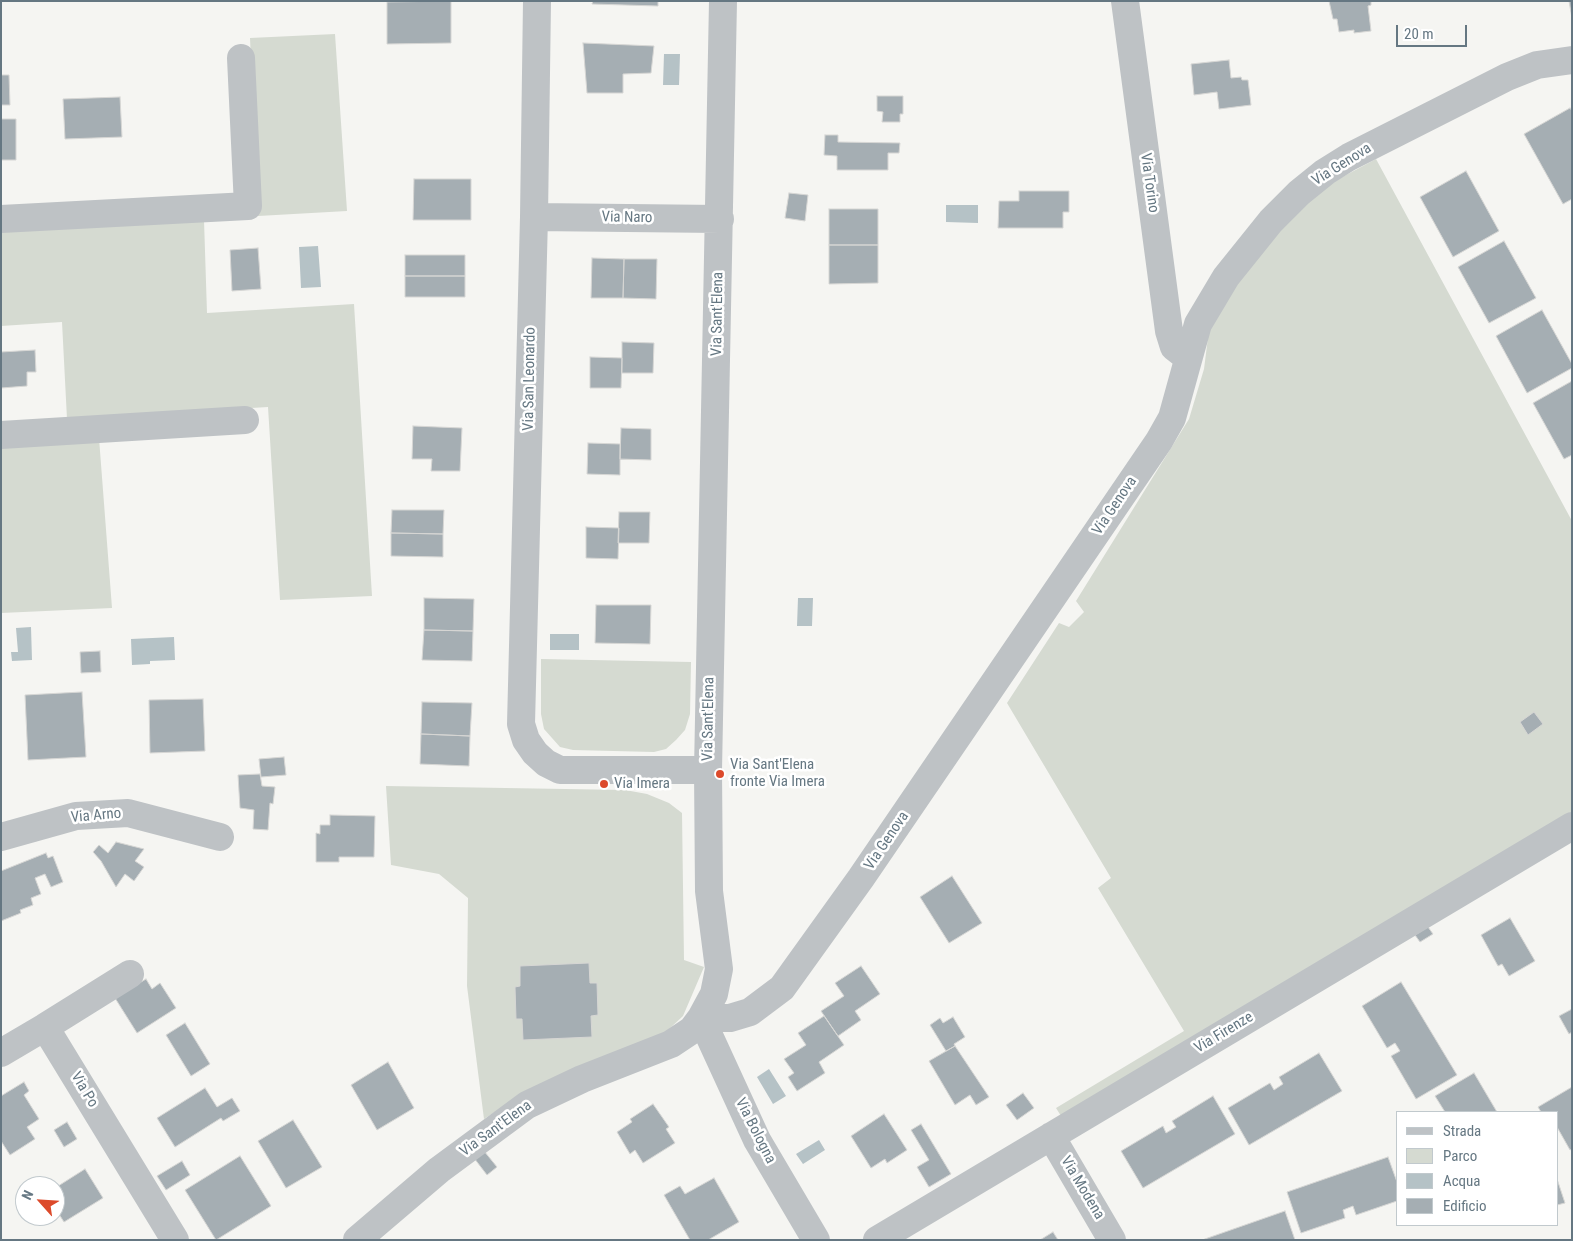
<!DOCTYPE html>
<style>
body{margin:0}
#map{position:relative;width:1573px;height:1241px;overflow:hidden;background:#f5f5f2;font-family:"Roboto Condensed",sans-serif}
canvas{display:block}
.frame{position:absolute;inset:0;border:2px solid #657782;pointer-events:none}
.legend{position:absolute;left:1396px;top:1111px;width:162px;height:115px;box-sizing:border-box;background:#fff;border:1px solid #c1c9cd;margin:0;padding:6px 9px;list-style:none;font-size:15px;color:#657782}
.legend li{display:flex;align-items:center;gap:10px;height:25px}
.legend b{width:25px;border:1px solid #c1c9cd}
.north{position:absolute;left:15px;top:1176px;width:50px;height:50px;box-sizing:border-box;background:#fff;border:1px solid #c1c9cd;border-radius:50%;rotate:296deg;font-size:14px;font-weight:700;line-height:20px;text-align:center;color:#657782}
.north::after{content:'';display:block;margin:auto;width:18px;height:22px;background:#dc4a2b;clip-path:polygon(50% 0,100% 100%,50% 72%,0 100%)}
.scale{position:absolute;left:1396px;top:25px;width:71px;height:22px;box-sizing:border-box;border:2px solid #657782;border-top:0;padding-left:6px;font-size:15px;line-height:18px;white-space:nowrap;color:#657782;-webkit-text-stroke:4px #fff;paint-order:stroke}
</style>
<div id="map">
<canvas width="1573" height="1241"></canvas>
<div class="frame"></div>
<ul class="legend">
<li><b style="height:6px;background:#bec2c5"></b>Strada</li>
<li><b style="height:14px;background:#d5dad1"></b>Parco</li>
<li><b style="height:14px;background:#b5c2c6"></b>Acqua</li>
<li><b style="height:14px;background:#a5aeb3"></b>Edificio</li>
</ul>
<div class="north">N</div>
<div class="scale">20 m</div>
</div>
<script>
const ctx = document.querySelector('canvas').getContext('2d');
ctx.lineJoin = 'round';
function fill(path, color) { ctx.fillStyle = color; ctx.fill(path, 'evenodd'); }
const poly = rows => new Path2D(rows.map(r => 'M' + r).join(''));
function strokePath(path, color, width, dash) { ctx.strokeStyle = color; ctx.lineWidth = width; ctx.lineCap = dash ? 'butt' : 'round'; ctx.setLineDash(dash || []); ctx.stroke(path); }
function label(font, color, halo, rows, align = 'center') {
  ctx.font = font + ' "Roboto Condensed",sans-serif'; ctx.lineWidth = 5; ctx.setLineDash([]); ctx.textBaseline = 'middle'; ctx.strokeStyle = halo; ctx.fillStyle = color; for (const [text, x, y, turn = 0] of rows) {
    ctx.save(); ctx.translate(x, y); ctx.rotate((+turn || 0) * Math.PI / 180); ctx.textAlign = isNaN(turn) ? turn : align; if (halo) ctx.strokeText(text, 0, 0); ctx.fillText(text, 0, 0); ctx.restore();
  }
}
fill(poly([
 [335,34,347,211,258,216,250,38],
 [1376,159,1572,521,1572,816,1061,1116,1056,1108,1184,1031,1098,888,1111,878,1007,703,1059,623,1069,627,1084,612,1076,601,1189,419,1204,369,1210,322,1229,288,1295,211,1333,182],
 [204,220,207,313,354,304,372,596,280,600,268,407,67,419,62,322,1,326,1,230],
 [99,438,112,608,1,613,1,444],
 [541,659,691,662,690,714,685,730,676,740,666,749,654,752,573,750,560,747,544,729,541,714],
 [386,786,625,790,647,794,669,803,682,813,684,960,704,967,683,1016,667,1031,518,1097,484,1119,467,986,468,898,439,874,391,865]
]), '#d5dad1');
fill(poly([
 [664,54,680,54,679,85,663,85],
 [946,205,978,205,978,223,946,222],
 [318,246,321,287,301,288,299,247],
 [798,598,813,598,812,626,797,626],
 [31,627,32,660,12,661,11,652,18,652,16,628],
 [550,634,579,634,579,650,550,650],
 [174,637,175,660,150,661,150,664,132,665,131,639],
 [769,1069,786,1096,773,1104,757,1077],
 [819,1140,825,1150,803,1164,796,1154]
]), '#b5c2c6');
const building = poly([
 [451,1,451,43,387,44,387,2,451,1],
 [593,1,658,1,658,6,592,4,593,1],
 [1329,1,1371,1,1371,5,1368,6,1371,31,1354,33,1354,30,1339,32,1337,19,1333,19,1329,1],
 [1569,1,1572,1,1572,18,1569,1],
 [583,43,654,46,651,73,623,74,623,93,587,93,583,43],
 [1229,60,1231,78,1241,77,1242,80,1248,80,1251,105,1219,109,1217,92,1194,95,1191,64,1229,60],
 [1,75,9,75,10,105,1,105,1,75],
 [877,96,903,96,903,114,900,114,900,122,882,122,883,112,877,111,877,96],
 [120,97,122,137,65,139,63,99,120,97],
 [1570,108,1572,111,1572,199,1563,204,1524,134,1570,108],
 [1,119,16,119,16,160,1,160,1,119],
 [825,135,838,135,838,142,900,143,899,153,888,153,888,170,837,170,837,156,824,155,825,135],
 [1466,171,1499,231,1453,257,1420,197,1466,171],
 [414,179,471,179,471,220,413,220,414,179],
 [1019,191,1069,191,1069,212,1063,212,1063,228,998,228,999,201,1019,201,1019,191],
 [789,193,808,195,805,221,785,218,789,193],
 [829,209,878,209,878,245,829,245,829,209],
 [1504,241,1536,298,1489,323,1458,267,1504,241],
 [829,245,878,245,878,283,829,284,829,245],
 [258,248,261,289,232,291,230,250,258,248],
 [405,255,465,255,465,276,405,276,405,255],
 [592,258,624,259,623,298,591,298,592,258],
 [624,259,657,259,656,299,623,298,624,259],
 [405,276,465,276,465,297,405,297,405,276],
 [1542,310,1572,364,1572,368,1527,393,1496,336,1542,310],
 [622,342,654,343,653,373,622,373,622,342],
 [35,350,36,372,27,372,27,386,1,388,1,352,35,350],
 [590,357,622,358,621,388,590,388,590,357],
 [1572,381,1572,455,1564,459,1533,403,1572,381],
 [413,426,462,428,460,471,431,471,432,459,412,459,413,426],
 [621,428,651,429,651,460,620,459,621,428],
 [588,443,620,444,620,475,587,474,588,443],
 [392,510,444,510,443,534,391,533,392,510],
 [619,512,650,512,649,543,618,543,619,512],
 [586,527,619,528,618,559,586,558,586,527],
 [391,533,443,534,443,557,391,556,391,533],
 [424,598,474,599,473,631,424,630,424,598],
 [596,605,651,605,650,644,595,643,596,605],
 [424,630,473,631,472,661,422,660,424,630],
 [100,651,101,672,81,673,80,652,100,651],
 [82,692,86,757,28,760,25,695,82,692],
 [203,699,205,751,150,753,149,700,203,699],
 [422,702,472,703,470,736,421,734,422,702],
 [1534,712,1543,724,1528,735,1520,722,1534,712],
 [421,734,470,736,469,766,420,764,421,734],
 [284,757,286,775,261,777,259,759,284,757],
 [260,774,262,786,275,787,273,804,270,803,268,830,253,829,254,810,240,808,238,775,260,774],
 [330,815,375,816,374,857,339,857,339,862,316,862,316,833,320,834,320,825,330,825,330,815],
 [116,842,144,849,135,861,144,867,134,881,125,874,116,887,101,861,93,852,99,845,108,853,116,842],
 [46,853,48,858,53,856,63,882,51,887,45,874,35,878,41,894,31,898,33,905,20,910,21,913,1,921,1,871,46,853],
 [952,876,982,923,949,943,920,897,952,876],
 [1510,918,1535,961,1509,976,1502,964,1498,966,1481,935,1510,918],
 [1428,927,1433,934,1420,942,1415,935,1428,927],
 [589,963,590,983,597,983,598,1015,591,1016,592,1037,523,1040,522,1019,516,1019,515,987,520,986,520,966,589,963],
 [861,966,880,994,855,1011,861,1020,838,1036,821,1011,844,996,835,983,861,966],
 [146,979,152,989,160,983,176,1008,137,1033,115,998,146,979],
 [1401,982,1457,1075,1416,1099,1391,1056,1400,1051,1395,1043,1387,1048,1362,1006,1401,982],
 [1572,1009,1572,1032,1569,1034,1559,1016,1572,1009],
 [824,1016,844,1045,819,1062,825,1073,797,1091,788,1077,794,1073,784,1059,806,1045,798,1033,824,1016],
 [953,1017,965,1037,954,1044,955,1046,946,1051,930,1025,940,1018,943,1023,953,1017],
 [185,1023,210,1064,191,1076,166,1035,185,1023],
 [955,1046,989,1097,976,1105,970,1095,955,1105,929,1061,955,1046],
 [1319,1053,1342,1091,1249,1145,1228,1108,1270,1083,1274,1090,1283,1084,1279,1077,1319,1053],
 [388,1062,414,1108,377,1130,351,1085,388,1062],
 [1474,1073,1497,1112,1445,1112,1435,1096,1474,1073],
 [24,1082,29,1091,24,1095,39,1119,27,1127,35,1139,10,1155,1,1141,1,1096,24,1082],
 [1572,1087,1572,1149,1570,1150,1557,1127,1557,1112,1541,1112,1538,1107,1572,1087],
 [205,1088,217,1107,232,1098,240,1111,223,1121,221,1118,175,1147,157,1118,205,1088],
 [1023,1093,1034,1108,1017,1120,1006,1105,1023,1093],
 [1213,1096,1235,1134,1143,1188,1121,1151,1163,1126,1166,1133,1176,1127,1172,1121,1213,1096],
 [653,1104,669,1127,666,1129,675,1143,643,1163,635,1150,630,1154,617,1132,632,1122,630,1119,653,1104],
 [884,1114,907,1150,887,1163,885,1159,871,1168,851,1136,884,1114],
 [293,1120,322,1167,286,1188,258,1141,293,1120],
 [67,1122,77,1139,64,1147,54,1130,67,1122],
 [921,1124,951,1174,929,1187,917,1167,929,1160,911,1130,921,1124],
 [484,1151,497,1167,487,1175,474,1158,484,1151],
 [240,1156,271,1206,216,1240,185,1190,240,1156],
 [1388,1157,1397,1182,1397,1201,1356,1215,1353,1206,1343,1210,1345,1218,1301,1233,1287,1192,1388,1157],
 [182,1161,190,1175,166,1190,157,1176,182,1161],
 [85,1169,103,1198,64,1222,55,1208,55,1188,85,1169],
 [714,1178,739,1222,708,1240,690,1240,664,1195,680,1186,685,1194,714,1178],
 [1558,1182,1565,1203,1557,1205,1557,1183,1558,1182],
 [1285,1211,1295,1240,1202,1240,1285,1211],
 [1053,1232,1058,1240,1040,1240,1053,1232]
]);
fill(building, '#a5aeb3');
strokePath(building, '#d6d6d4', 1);
strokePath(poly([
 [537,1,534,217,521,724,526,740,535,753,546,763,560,770,708,770],
 [1125,1,1169,331,1174,347,1188,358],
 [534,217,720,219],
 [1,219,248,206,241,58],
 [1,435,245,420],
 [1,837,76,816,128,813,220,837],
 [130,974,45,1027,175,1240],
 [1,1053,45,1027],
 [1051,1136,1112,1240],
 [357,1240,439,1170,527,1105,582,1079,671,1044,692,1030,701,1018,714,994,719,969,709,891,708,770,723,1],
 [816,1240,757,1140,701,1018,730,1018,750,1012,782,988,861,878,1159,441,1172,418,1198,324,1226,277,1271,221,1299,193,1325,172,1349,157,1507,77,1537,65,1572,60],
 [877,1240,1572,826]
]), '#bec2c5', 28);
for (const [x, y, r, color] of [
 [720,774,5,"#dc4a2b"],
 [604,784,5,"#dc4a2b"]
]) { const dot = new Path2D(); dot.arc(x, y, r, 0, 2 * Math.PI); ctx.fillStyle = color; ctx.fill(dot); strokePath(dot, '#fff', 2); }
label('15px', '#657782', '#fff', [
 ["Via Genova",1342,165,-32],
 ["Via Torino",1149,183,82],
 ["Via Naro",627,218,1],
 ["Via Sant'Elena",718,314,-89],
 ["Via San Leonardo",530,379,-89],
 ["Via Genova",1115,506,-56],
 ["Via Sant'Elena",709,719,-89],
 ["Via Arno",96,816,-5],
 ["Via Genova",887,841,-56],
 ["Via Firenze",1224,1033,-31],
 ["Via Po",84,1090,59],
 ["Via Sant'Elena",496,1129,-36],
 ["Via Bologna",755,1131,63],
 ["Via Modena",1082,1188,59]
]);
label('15px', '#657782', '#fff', [
 ["Via Sant'Elena",730,765],
 ["fronte Via Imera",730,782],
 ["Via Imera",614,784]
], 'left');
</script>
